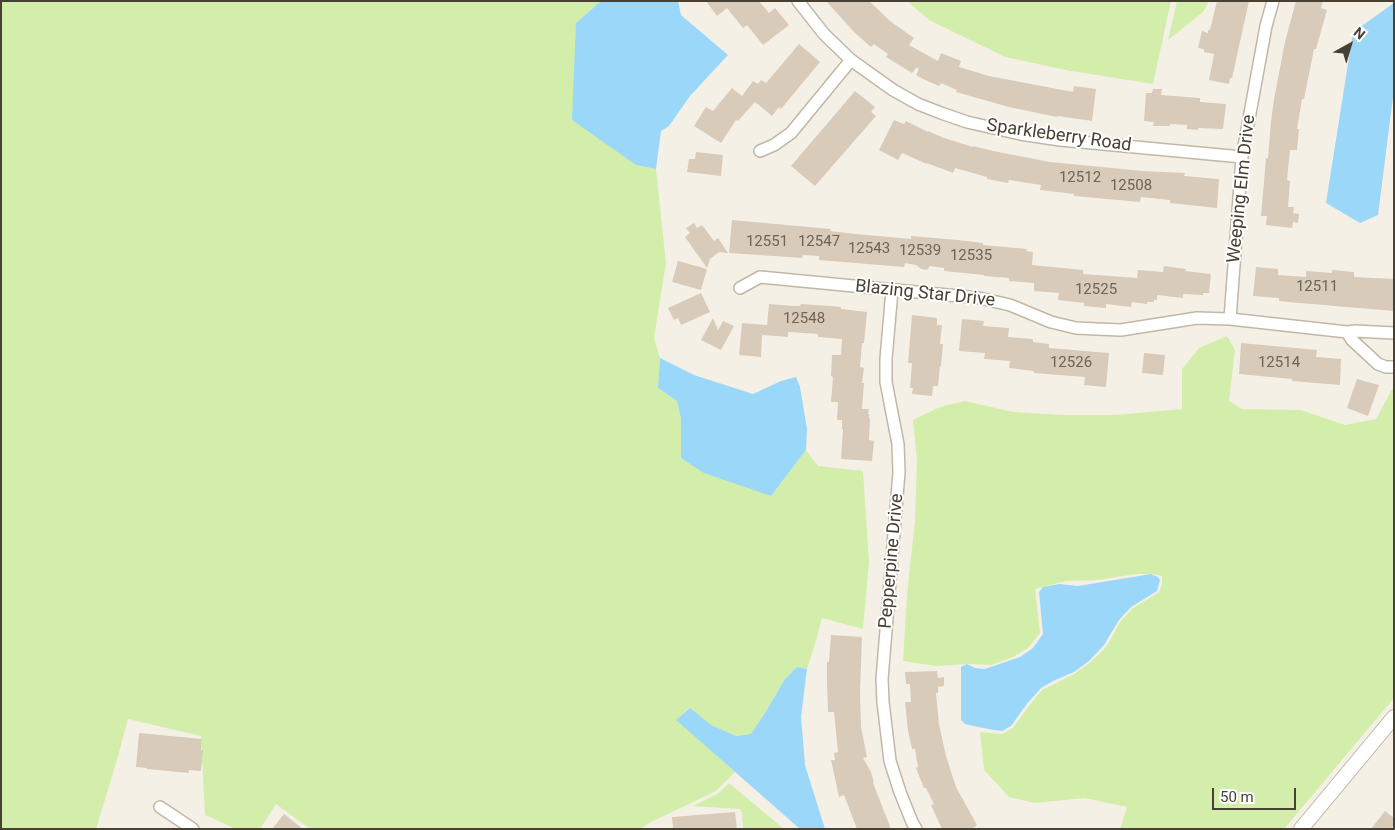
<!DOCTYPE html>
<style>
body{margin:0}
#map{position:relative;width:1395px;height:830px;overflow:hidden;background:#f5f0e6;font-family:Roboto,sans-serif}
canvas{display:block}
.frame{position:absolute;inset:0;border:2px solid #494034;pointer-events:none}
.north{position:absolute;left:1325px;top:20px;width:50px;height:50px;-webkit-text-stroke:4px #fff;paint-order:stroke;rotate:39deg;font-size:14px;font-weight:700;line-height:20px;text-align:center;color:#494034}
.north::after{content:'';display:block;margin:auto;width:18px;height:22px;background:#494034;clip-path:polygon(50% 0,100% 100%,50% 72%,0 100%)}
.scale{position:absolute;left:1212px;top:788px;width:84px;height:22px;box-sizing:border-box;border:2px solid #494034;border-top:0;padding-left:6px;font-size:15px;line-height:18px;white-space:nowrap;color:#494034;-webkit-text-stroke:4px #fff;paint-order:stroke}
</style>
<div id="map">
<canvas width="1395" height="830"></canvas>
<div class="frame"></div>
<div class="north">N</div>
<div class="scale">50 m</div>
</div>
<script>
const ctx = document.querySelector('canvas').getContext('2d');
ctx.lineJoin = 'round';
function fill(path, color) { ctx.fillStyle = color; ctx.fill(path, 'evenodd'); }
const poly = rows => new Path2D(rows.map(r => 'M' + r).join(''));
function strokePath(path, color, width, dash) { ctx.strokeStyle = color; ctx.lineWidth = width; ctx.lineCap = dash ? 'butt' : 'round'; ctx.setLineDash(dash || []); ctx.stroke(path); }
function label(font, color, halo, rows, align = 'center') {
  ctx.font = font + ' Roboto,sans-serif'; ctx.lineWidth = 4; ctx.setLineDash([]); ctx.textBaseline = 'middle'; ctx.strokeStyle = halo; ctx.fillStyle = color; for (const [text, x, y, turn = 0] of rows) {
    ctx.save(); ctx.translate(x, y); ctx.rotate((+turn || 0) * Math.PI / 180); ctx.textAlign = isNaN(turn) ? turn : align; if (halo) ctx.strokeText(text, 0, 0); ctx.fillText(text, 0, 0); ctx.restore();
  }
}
fill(poly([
 [1,1,601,1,576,23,636,165,656,169,666,263,654,338,660,358,658,388,677,401,681,419,681,458,771,496,806,450,818,466,863,471,869,562,863,629,822,618,817,637,807,669,797,667,785,679,768,708,751,734,736,736,711,726,689,708,677,720,735,772,716,791,651,822,641,829,310,829,276,804,260,829,236,829,205,815,201,736,128,719,117,760,96,829,1,829],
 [907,1,1171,1,1153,84,1071,71,1005,57,929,20],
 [1177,1,1209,1,1203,12,1168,40],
 [1227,336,1235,350,1229,401,1242,409,1301,410,1345,425,1376,419,1391,391,1394,388,1394,698,1284,829,1120,829,1127,807,1085,798,1034,803,1009,797,984,770,980,732,1002,734,1013,728,1028,707,1042,690,1074,674,1091,662,1107,646,1120,622,1133,608,1159,592,1162,584,1162,576,1152,574,1137,574,1097,580,1066,581,1035,589,1040,633,1028,648,1013,657,991,665,969,664,936,666,903,661,907,595,915,520,917,461,913,420,940,407,965,401,1013,412,1063,415,1115,415,1182,409,1182,369,1199,348],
 [729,783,778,824,783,829,743,829,742,813,740,809,693,806,719,793]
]), '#d3eeaa');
fill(poly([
 [601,1,678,1,681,15,728,55,690,96,669,126,661,131,656,169,636,165,572,120,576,23],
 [1394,3,1394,89,1378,215,1360,223,1326,203,1353,32],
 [660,358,694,375,753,394,781,381,796,377,800,387,807,429,806,450,771,496,704,473,681,458,681,419,677,401,658,388],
 [1151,574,1158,577,1160,580,1157,591,1131,607,1119,620,1104,645,1089,661,1074,672,1053,681,1041,688,1026,705,1011,726,1002,731,994,730,973,726,965,724,961,720,961,667,967,664,975,668,985,669,1020,657,1033,648,1043,634,1039,592,1043,587,1059,584,1078,586],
 [797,667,807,669,801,717,805,765,825,829,800,829,676,720,690,708,711,725,736,736,751,734,768,708,785,679]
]), '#9bd7f9');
fill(poly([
 [706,1,759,1,769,13,775,8,789,25,763,45,747,25,743,28,727,8,717,16],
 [826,1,869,1,890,21,914,38,909,45,938,61,941,53,961,61,959,67,989,76,1073,92,1074,86,1096,89,1092,121,1058,116,1057,117,1009,107,956,92,957,90,941,83,939,86,923,79,916,75,919,69,917,67,912,73,886,57,888,54,874,44,871,47,855,33],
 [1217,1,1249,1,1232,78,1230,78,1229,84,1209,80,1214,54,1204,52,1204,49,1198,48,1202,31,1208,33,1208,30,1210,30],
 [1296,1,1323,1,1321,8,1327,10,1316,49,1314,49,1304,99,1302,99,1297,129,1299,129,1297,150,1290,150,1287,180,1290,181,1288,207,1294,207,1293,213,1299,214,1298,223,1293,222,1292,228,1266,225,1267,216,1261,216,1266,158,1268,158,1271,121,1274,99,1285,42],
 [799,44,820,62,781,109,779,107,772,116,755,102,738,121,736,120,721,143,694,126,706,107,713,111,732,88,742,96,753,81,758,84,761,80,766,83],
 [1153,89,1162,89,1161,95,1200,98,1200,102,1226,104,1223,129,1198,128,1198,130,1187,129,1187,125,1170,124,1170,126,1153,126,1154,122,1144,121,1146,93,1152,93],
 [855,91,875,107,871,112,876,116,815,186,791,166],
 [894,120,904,124,906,121,928,132,928,131,944,138,973,147,973,146,993,151,1050,162,1143,171,1185,173,1184,176,1219,179,1217,208,1170,203,1170,200,1141,197,1140,202,1074,196,1074,194,1040,190,1041,185,1009,180,1008,183,987,179,987,177,955,168,953,173,927,163,927,164,902,153,898,160,879,150],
 [696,152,723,155,721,176,687,172,689,159,695,159],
 [732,220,831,229,830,231,856,234,911,239,911,236,958,240,983,243,983,245,1027,249,1026,251,1033,252,1032,265,1083,270,1083,274,1137,278,1138,270,1163,272,1164,266,1186,269,1185,271,1211,274,1209,293,1203,293,1203,295,1183,294,1183,298,1157,295,1157,300,1154,300,1154,302,1147,302,1147,304,1132,302,1131,307,1106,304,1106,308,1084,306,1084,303,1058,300,1059,293,1034,291,1034,283,1009,281,1009,278,984,276,984,275,944,271,944,268,930,266,927,270,921,269,916,265,905,263,904,267,819,260,819,256,803,255,802,258,729,253],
 [694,223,697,228,702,225,714,241,718,238,728,253,719,252,710,259,707,268,685,237,690,233,686,228],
 [678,261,707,269,701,290,672,282],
 [1256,267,1278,269,1278,275,1306,277,1306,271,1332,273,1332,270,1354,272,1354,277,1394,279,1394,311,1288,302,1279,301,1279,298,1253,296],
 [701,293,710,312,681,325,678,318,674,320,668,308],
 [769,304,794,306,800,306,801,304,832,306,841,307,841,309,867,312,864,343,862,343,860,367,864,368,862,383,864,383,862,409,869,409,868,414,869,414,869,418,870,419,869,440,874,441,872,461,841,459,843,429,842,429,842,420,837,420,838,402,831,402,833,377,831,376,832,355,841,355,842,339,818,337,818,334,788,332,788,337,762,335,761,357,739,355,742,323,767,325],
 [912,315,937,318,937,325,942,325,940,344,943,344,941,366,940,366,938,386,933,386,932,396,912,394,913,388,910,388,912,363,908,363],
 [713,318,718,330,723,321,734,326,721,350,701,340],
 [962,319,984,321,983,326,1009,328,1008,337,1033,339,1033,342,1049,344,1049,348,1109,353,1106,387,1084,385,1085,377,1034,373,1034,371,1009,368,1010,361,984,359,985,353,959,351],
 [1241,343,1317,350,1316,357,1341,359,1340,385,1292,381,1292,379,1239,374],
 [1144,353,1165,355,1163,375,1142,373],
 [1357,379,1379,385,1368,416,1347,408],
 [831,635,862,637,860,692,861,727,867,757,863,758,871,772,874,783,873,783,891,829,857,829,844,795,839,797,831,760,835,760,834,753,838,752,834,712,828,712,827,683,827,662,829,662],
 [937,671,938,678,944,677,944,686,938,687,938,693,936,693,939,724,946,756,956,787,977,825,972,829,942,829,931,805,934,804,926,788,924,788,916,768,918,767,915,749,912,749,908,731,905,702,911,702,910,684,906,684,905,672],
 [139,733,202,739,201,750,203,750,201,771,189,770,189,773,147,769,147,768,136,767],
 [1385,811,1394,818,1394,825,1391,829,1371,829],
 [735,812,737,829,673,829,672,817],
 [284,814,303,829,272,829]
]), '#d8cbba');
const minor = poly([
 [798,1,824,34,851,60,893,90,918,104,941,113,967,122,1020,134,1060,140,1242,157],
 [760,151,774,145,791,133,851,60],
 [740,288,760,277,979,298,1010,305,1051,322,1076,328,1097,329,1121,330,1197,318,1230,319,1347,332,1356,331,1394,333],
 [892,290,886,359,886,382,898,444,899,472,882,679,883,702,890,761,900,792,912,822,916,829],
 [1230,319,1242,157,1266,26,1273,1],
 [1347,332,1352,340,1378,364,1386,367,1394,367],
 [160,807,193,829]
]);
const tertiary = poly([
 [1301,829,1394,717]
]);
strokePath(minor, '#c2b7a7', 14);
strokePath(tertiary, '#c2b7a7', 16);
strokePath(minor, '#fff', 11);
strokePath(tertiary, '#fff', 14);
label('15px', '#6d6356', null, [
 ["12512",1080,178],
 ["12508",1131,186],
 ["12551",767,242],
 ["12547",819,242],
 ["12543",869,249],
 ["12539",920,251],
 ["12535",971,256],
 ["12511",1317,287],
 ["12525",1096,290],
 ["12548",804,319],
 ["12526",1071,363],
 ["12514",1279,363]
]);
label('18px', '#494034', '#fff', [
 ["Sparkleberry Road",1059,136,8],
 ["Weeping Elm Drive",1242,189,-84],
 ["Blazing Star Drive",925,294,6],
 ["Pepperpine Drive",892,561,-85]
]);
</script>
